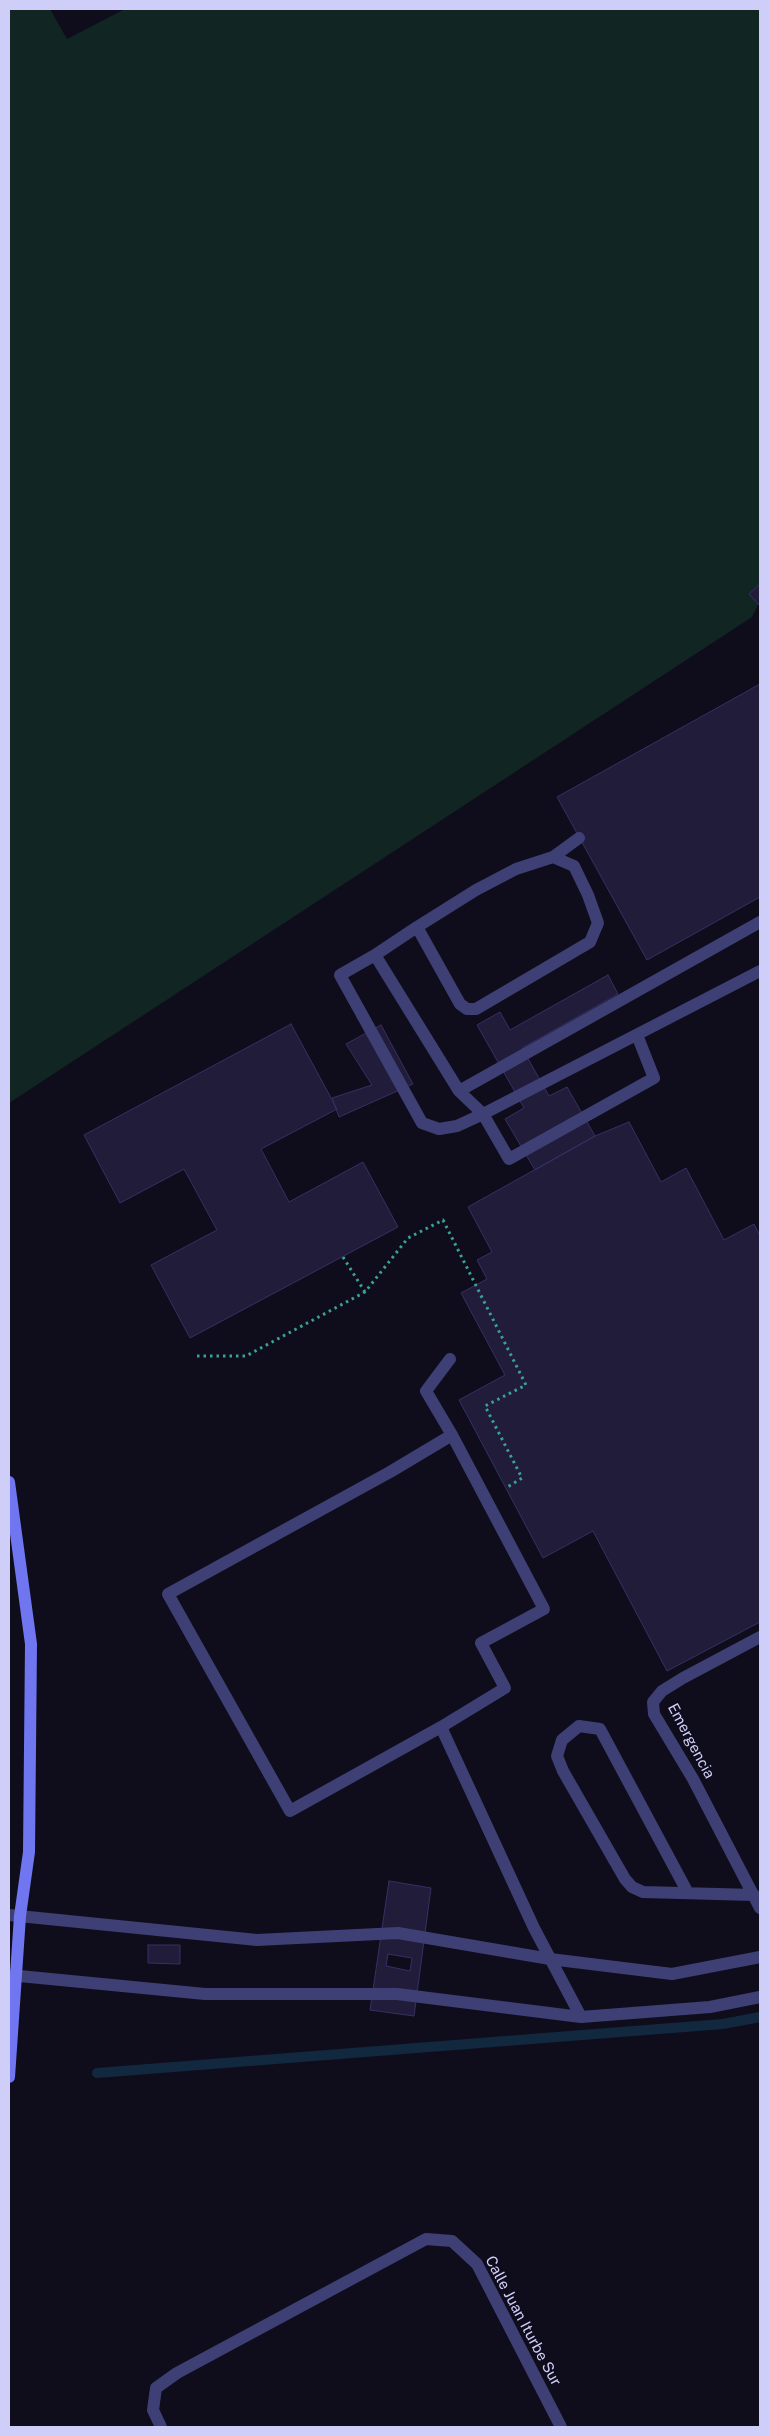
<!DOCTYPE html>
<style>
body{margin:0}
#map{position:relative;width:769px;height:2436px;overflow:hidden;background:#0f0d1c;font-family:"Public Sans",sans-serif}
canvas{display:block}
.frame{position:absolute;inset:0;border:10px solid #cfcef9;pointer-events:none}
</style>
<div id="map">
<canvas width="769" height="2436"></canvas>
<div class="frame"></div>
</div>
<script>
const ctx = document.querySelector('canvas').getContext('2d');
ctx.lineJoin = 'round';
function fill(path, color) { ctx.fillStyle = color; ctx.fill(path, 'evenodd'); }
const poly = rows => new Path2D(rows.map(r => 'M' + r).join(''));
function strokePath(path, color, width, dash) { ctx.strokeStyle = color; ctx.lineWidth = width; ctx.lineCap = dash ? 'butt' : 'round'; ctx.setLineDash(dash || []); ctx.stroke(path); }
function label(font, color, halo, rows, align = 'center') {
  ctx.font = font + ' "Public Sans",sans-serif'; ctx.lineWidth = 4; ctx.setLineDash([]); ctx.textBaseline = 'middle'; ctx.strokeStyle = halo; ctx.fillStyle = color; for (const [text, x, y, turn = 0] of rows) {
    ctx.save(); ctx.translate(x, y); ctx.rotate((+turn || 0) * Math.PI / 180); ctx.textAlign = isNaN(turn) ? turn : align; if (halo) ctx.strokeText(text, 0, 0); ctx.fillText(text, 0, 0); ctx.restore();
  }
}
fill(poly([
 [9,9,50,9,67,39,125,9,760,9,760,601,752,617,9,1103]
]), '#112523');
strokePath(poly([
 [97,2073,723,2024,760,2017]
]), '#12283f', 10);
const building = poly([
 [760,584,760,606,749,594,760,584],
 [760,684,760,897,647,960,557,797,760,684],
 [608,975,618,994,522,1048,549,1096,567,1087,595,1136,535,1170,505,1119,524,1108,477,1025,500,1012,510,1030,608,975],
 [291,1024,337,1109,261,1149,289,1202,363,1162,398,1227,190,1338,151,1265,217,1230,184,1169,120,1203,84,1135,291,1024],
 [381,1025,413,1084,339,1117,332,1098,372,1085,346,1044,381,1025],
 [629,1122,661,1182,686,1168,724,1240,754,1224,760,1236,760,1622,667,1671,593,1531,543,1558,459,1400,505,1375,461,1293,487,1279,477,1260,492,1252,468,1207,595,1136,629,1122],
 [389,1881,431,1888,414,2016,370,2010,389,1881],
 [148,1945,180,1945,180,1964,148,1963,148,1945],
 [388,1954,412,1958,410,1971,386,1966,388,1954]
]);
fill(building, '#201c3a');
strokePath(building, '#373064', 1);
strokePath(poly([
 [343,1257,365,1292],
 [197,1356,246,1356,365,1292,408,1238,443,1220,526,1385,485,1406,522,1478,506,1488]
]), '#3aa193', 3, [2.5, 4]);
strokePath(poly([
 [553,857,579,838],
 [375,955,417,927,476,890,516,869,553,857,574,866,588,895,598,923,590,942,476,1009,467,1009,460,1004,417,927],
 [637,1035,654,1078,509,1159,483,1114,459,1091,375,955,340,975,422,1123,439,1129,457,1126,483,1114,760,971],
 [459,1091,760,922],
 [450,1359,426,1391,452,1435,544,1609,481,1643,505,1688,441,1727,290,1811,168,1594,390,1472,452,1435],
 [760,1637,683,1678,662,1691,653,1702,654,1714,693,1779,760,1908],
 [441,1727,534,1928,581,2017],
 [688,1893,600,1729,579,1726,562,1740,557,1756,563,1771,625,1879,632,1887,643,1892,754,1895],
 [9,1915,257,1940,398,1933,550,1959,672,1974,760,1957],
 [9,1975,205,1994,397,1994,581,2017,710,2007,760,1997]
]), '#3e4075', 12);
strokePath(poly([
 [161,2427,153,2410,156,2388,177,2373,426,2239,452,2241,477,2264,561,2427]
]), '#3e4075', 12);
strokePath(poly([
 [9,1482,31,1644,29,1852,20,1916,9,2077]
]), '#6f76ef', 12);
label('15px', '#cfcef9', '#0f0d1c', [
 ["Emergencia",691,1741,62],
 ["Calle Juan Iturbe Sur",523,2321,62]
]);
</script>
